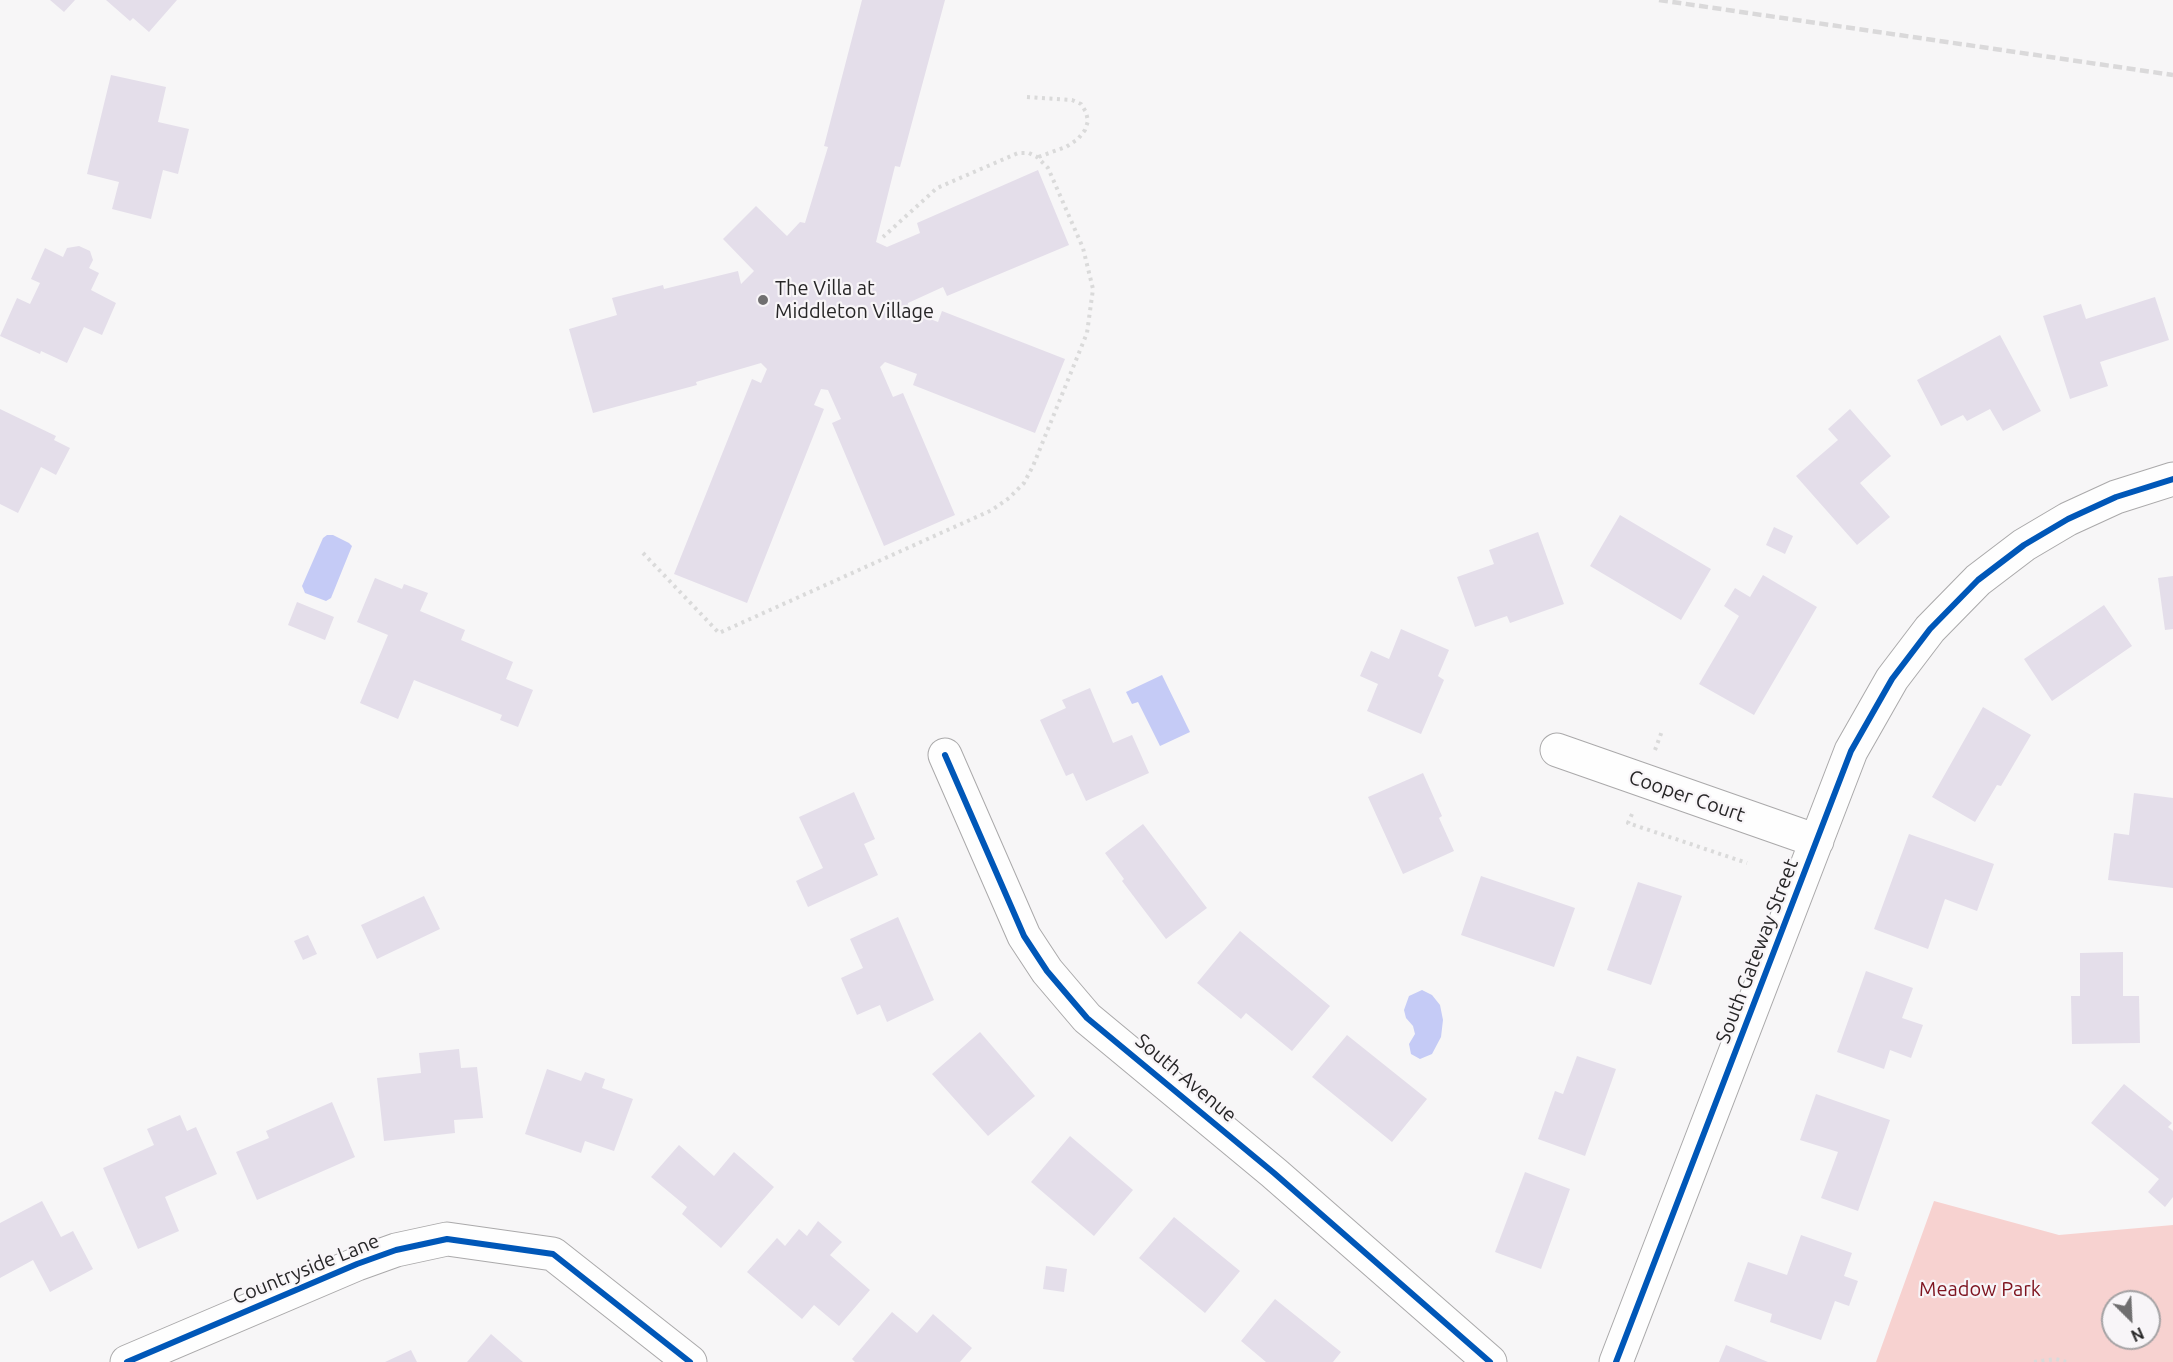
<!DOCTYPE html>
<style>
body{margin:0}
#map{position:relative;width:2173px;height:1362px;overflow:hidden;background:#f7f6f7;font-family:Ubuntu,sans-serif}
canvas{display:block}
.north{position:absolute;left:2101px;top:1290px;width:60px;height:60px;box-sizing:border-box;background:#f8f5f8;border:2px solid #a4a2a4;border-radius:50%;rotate:156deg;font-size:16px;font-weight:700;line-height:24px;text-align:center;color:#272627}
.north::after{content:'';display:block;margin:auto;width:21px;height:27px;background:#706f70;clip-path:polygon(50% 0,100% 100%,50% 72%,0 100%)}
</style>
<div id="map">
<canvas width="2173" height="1362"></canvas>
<div class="north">N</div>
</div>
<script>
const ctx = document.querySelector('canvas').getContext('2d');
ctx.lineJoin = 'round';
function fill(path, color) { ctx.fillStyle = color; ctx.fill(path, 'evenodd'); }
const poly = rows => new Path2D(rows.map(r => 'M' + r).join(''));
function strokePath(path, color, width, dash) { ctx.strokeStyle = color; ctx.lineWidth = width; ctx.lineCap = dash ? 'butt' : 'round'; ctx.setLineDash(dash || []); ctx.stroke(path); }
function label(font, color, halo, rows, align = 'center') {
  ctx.font = font + ' Ubuntu,sans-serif'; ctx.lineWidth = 4.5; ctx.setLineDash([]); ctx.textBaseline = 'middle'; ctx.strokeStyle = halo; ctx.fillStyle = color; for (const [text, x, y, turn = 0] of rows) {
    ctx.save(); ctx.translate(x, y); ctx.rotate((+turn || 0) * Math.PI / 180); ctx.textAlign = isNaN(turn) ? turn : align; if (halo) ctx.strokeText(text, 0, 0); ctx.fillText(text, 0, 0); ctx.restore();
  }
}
fill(poly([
 [1934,1201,2059,1235,2173,1225,2173,1362,1876,1362],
 [2113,1302,2149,1302,2149,1338,2113,1338]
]), '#f7d2d0');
fill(poly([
 [327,535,333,535,349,543,352,546,331,598,326,601,305,593,302,586,323,538],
 [1162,675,1190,732,1160,746,1138,702,1132,704,1126,692],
 [1422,990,1432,995,1440,1005,1443,1020,1441,1037,1432,1054,1420,1059,1411,1054,1409,1044,1415,1034,1413,1026,1406,1018,1404,1010,1409,996]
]), '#c5cbf6');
fill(poly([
 [50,0,75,0,64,12],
 [106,0,177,0,149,32,133,18,130,21],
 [862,0,945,0,900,167,895,166,876,242,887,247,920,233,917,223,1038,170,1069,245,947,296,943,287,908,303,907,310,938,322,942,311,1065,359,1035,433,913,385,917,374,885,362,880,367,893,397,903,393,955,515,884,546,832,423,841,419,828,390,821,389,814,405,824,409,747,603,674,574,752,379,761,383,767,369,761,363,696,382,697,385,593,413,569,329,617,315,612,298,663,285,664,289,738,271,741,284,754,271,723,239,756,206,787,236,800,222,805,223,828,147,824,146],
 [111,75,166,87,158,122,189,129,178,174,163,170,151,219,112,209,119,182,87,174],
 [79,246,90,251,93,260,89,268,99,273,91,290,116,303,102,335,84,327,67,363,41,351,40,354,0,336,17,298,30,304,40,283,31,279,45,248,63,257,67,248],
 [2155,297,2169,340,2100,362,2108,386,2070,399,2043,316,2081,304,2086,319],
 [2000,335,2041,411,2003,431,1990,409,1967,421,1963,415,1941,426,1917,380],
 [0,409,56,436,54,440,70,448,56,475,41,467,18,513,0,504],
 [1850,409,1891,456,1860,483,1890,517,1857,545,1796,476,1838,440,1828,429],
 [1620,515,1711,569,1681,620,1590,566],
 [1774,527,1793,536,1785,554,1766,545],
 [1538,532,1564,604,1510,623,1507,616,1475,627,1457,577,1494,564,1489,550],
 [1763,575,1817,607,1754,715,1699,684,1739,616,1724,606,1735,588,1750,597],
 [2173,576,2173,629,2165,630,2158,578],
 [375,578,402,589,404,584,428,593,420,611,465,630,461,640,513,662,506,679,533,690,518,727,500,720,502,715,414,680,398,719,360,703,388,635,357,622],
 [297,602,334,617,325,640,288,625],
 [2104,605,2132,646,2052,701,2024,659],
 [1401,629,1449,650,1438,676,1444,680,1421,734,1367,711,1378,684,1360,676,1371,651,1389,659],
 [1090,688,1113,743,1132,735,1149,773,1086,801,1073,773,1066,776,1040,720,1066,708,1062,700],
 [1983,707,2031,735,2001,786,1997,785,1975,822,1932,797],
 [1423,773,1442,816,1439,818,1454,851,1403,874,1368,797],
 [854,792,875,839,864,844,878,875,808,907,796,881,823,868,799,817],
 [2134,793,2173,798,2173,888,2108,880,2114,833,2129,835],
 [1143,824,1207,908,1166,939,1122,881,1124,879,1105,853],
 [1909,834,1994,864,1977,911,1945,899,1928,949,1874,929],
 [1481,876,1575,908,1554,967,1461,935],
 [1638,882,1682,896,1651,985,1607,970],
 [424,896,440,929,377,959,361,925],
 [898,917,934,1000,887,1022,880,1005,857,1015,841,978,863,968,850,939],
 [1240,931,1330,1006,1292,1051,1246,1013,1241,1019,1197,983],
 [308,935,317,954,303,960,294,941],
 [2123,952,2123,996,2139,996,2140,1043,2072,1044,2071,996,2080,996,2080,953],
 [1866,971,1913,988,1902,1018,1923,1025,1911,1058,1890,1050,1884,1069,1837,1052],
 [980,1032,1035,1096,988,1136,932,1074],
 [1347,1035,1427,1099,1392,1142,1312,1077],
 [459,1049,461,1068,477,1067,483,1118,454,1120,455,1133,384,1141,377,1078,421,1073,419,1053],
 [1577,1056,1616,1069,1585,1156,1538,1139,1555,1091,1563,1094],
 [547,1069,581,1081,585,1072,605,1079,602,1088,633,1099,614,1151,585,1141,581,1153,525,1134],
 [2124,1084,2172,1123,2168,1127,2173,1131,2173,1197,2165,1207,2148,1192,2159,1179,2091,1123],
 [1816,1094,1890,1120,1858,1211,1821,1198,1838,1152,1800,1140],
 [332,1102,355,1157,257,1200,236,1152,269,1138,266,1131],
 [180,1115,187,1131,196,1127,217,1174,165,1197,179,1231,138,1249,103,1168,154,1145,147,1129],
 [1070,1136,1133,1190,1094,1236,1031,1182],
 [679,1145,714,1176,734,1152,774,1187,721,1248,682,1214,687,1207,651,1177],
 [1525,1172,1570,1189,1541,1269,1495,1252],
 [42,1201,61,1237,73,1231,93,1269,50,1292,33,1260,0,1278,0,1223],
 [1174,1217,1240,1271,1205,1313,1139,1258],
 [818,1221,842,1242,830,1255,870,1290,839,1326,814,1305,802,1319,747,1272,777,1238,785,1246,799,1229,807,1236],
 [1801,1235,1852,1253,1844,1276,1858,1281,1849,1306,1835,1301,1821,1340,1770,1322,1772,1314,1734,1301,1748,1262,1787,1275],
 [1046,1266,1067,1269,1064,1292,1043,1289],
 [1275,1299,1341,1352,1333,1362,1266,1362,1241,1341],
 [892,1312,917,1333,933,1314,972,1348,960,1362,855,1362,852,1359],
 [491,1334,523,1362,467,1362],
 [1726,1345,1768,1362,1719,1362],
 [411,1350,417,1362,385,1362]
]), '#e4deea');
const minor = poly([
 [1557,750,1817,841],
 [945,755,1024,936,1047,971,1087,1018,1274,1173,1490,1362],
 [127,1362,357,1264,396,1250,447,1239,553,1254,690,1362],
 [1616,1362,1851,751,1892,679,1930,629,1978,580,2024,545,2068,519,2116,497,2173,479]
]);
strokePath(minor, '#aaa9aa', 35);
strokePath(poly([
 [1027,97,1072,100,1081,104,1086,112,1088,121,1085,130,1078,139,1066,147,1038,157],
 [643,553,719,633,992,510,1009,498,1024,483,1033,466,1087,333,1093,289,1083,248,1048,168,1037,157,1029,153,1018,153,937,188,883,237],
 [1655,750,1662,731],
 [1632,814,1628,823,1747,863],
 [2034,1362,2056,1359,2066,1362]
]), '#dadada', 4, [3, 4.5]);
strokePath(minor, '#fefefe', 33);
strokePath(poly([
 [1659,0,2173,75]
]), '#dad9da', 4.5, [9, 4.5]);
strokePath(poly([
 [945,755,1024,936,1047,971,1087,1018,1274,1173,1490,1362],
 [127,1362,357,1264,396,1250,447,1239,553,1254,690,1362],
 [1616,1362,1851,751,1892,679,1930,629,1978,580,2024,545,2068,519,2116,497,2173,479]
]), '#0057b8', 6);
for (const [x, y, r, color] of [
 [763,300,6,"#706f70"]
]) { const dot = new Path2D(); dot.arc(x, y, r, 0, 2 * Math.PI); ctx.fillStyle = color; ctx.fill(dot); strokePath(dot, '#f8f5f8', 2); }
label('20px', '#272627', '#f8f5f8', [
 ["The Villa at",775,288],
 ["Middleton Village",775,311]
], 'left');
label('20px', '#272627', '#f8f5f8', [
 ["Cooper Court",1687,796,19],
 ["South Gateway Street",1757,951,-69],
 ["South Avenue",1186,1078,40],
 ["Countryside Lane",306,1269,-22]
]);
label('20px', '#7e141f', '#f8f5f8', [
 ["Meadow Park",1980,1289]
]);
</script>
